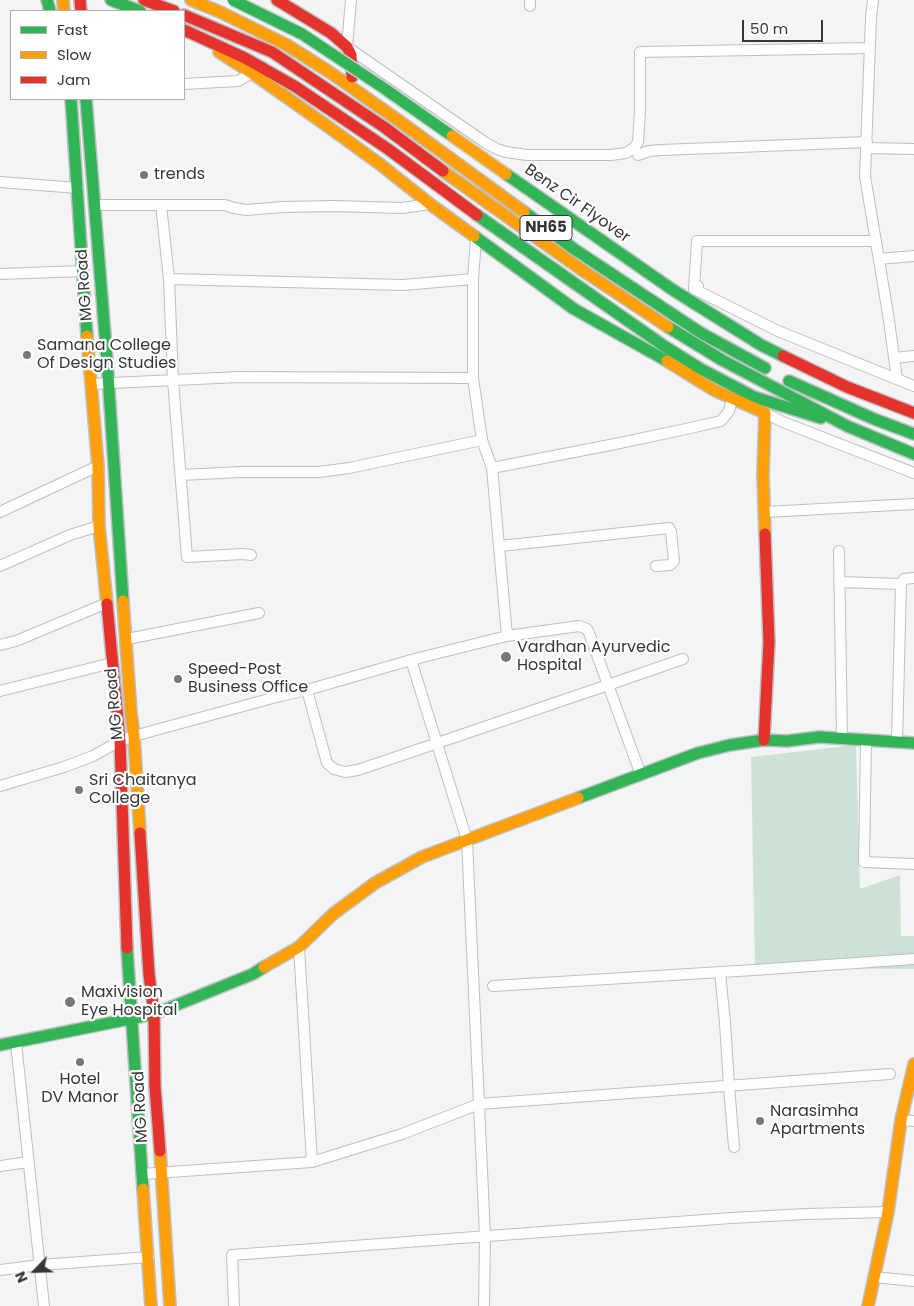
<!DOCTYPE html>
<style>
body{margin:0}
#map{position:relative;width:914px;height:1306px;overflow:hidden;background:#f2f4f6;font-family:Poppins,sans-serif}
canvas{display:block}
.legend{position:absolute;left:10px;top:10px;width:175px;height:90px;box-sizing:border-box;background:#fff;border:1px solid #aeafaf;margin:0;padding:6px 9px;list-style:none;font-size:15px;color:#353637}
.legend li{display:flex;align-items:center;gap:10px;height:25px}
.legend b{width:25px;border:1px solid #aeafaf}
.north{position:absolute;left:10px;top:1246px;width:50px;height:50px;-webkit-text-stroke:4px #fff;paint-order:stroke;rotate:246deg;font-size:14px;font-weight:700;line-height:20px;text-align:center;color:#353637}
.north::after{content:'';display:block;margin:auto;width:18px;height:22px;background:#353637;clip-path:polygon(50% 0,100% 100%,50% 72%,0 100%)}
.scale{position:absolute;left:742px;top:20px;width:81px;height:22px;box-sizing:border-box;border:2px solid #353637;border-top:0;padding-left:6px;font-size:15px;line-height:18px;white-space:nowrap;color:#353637;-webkit-text-stroke:4px #fff;paint-order:stroke}
</style>
<div id="map">
<canvas width="914" height="1306"></canvas>
<ul class="legend">
<li><b style="height:6px;background:#30b455"></b>Fast</li>
<li><b style="height:6px;background:#ff9f0a"></b>Slow</li>
<li><b style="height:6px;background:#e5322d"></b>Jam</li>
</ul>
<div class="north">N</div>
<div class="scale">50 m</div>
</div>
<script>
const ctx = document.querySelector('canvas').getContext('2d');
ctx.lineJoin = 'round';
function fill(path, color) { ctx.fillStyle = color; ctx.fill(path, 'evenodd'); }
const poly = rows => new Path2D(rows.map(r => 'M' + r).join(''));
function strokePath(path, color, width, dash) { ctx.strokeStyle = color; ctx.lineWidth = width; ctx.lineCap = dash ? 'butt' : 'round'; ctx.setLineDash(dash || []); ctx.stroke(path); }
function label(font, color, halo, rows, align = 'center') {
  ctx.font = font + ' Poppins,sans-serif'; ctx.lineWidth = 4.5; ctx.setLineDash([]); ctx.textBaseline = 'middle'; ctx.strokeStyle = halo; ctx.fillStyle = color; for (const [text, x, y, turn = 0] of rows) {
    ctx.save(); ctx.translate(x, y); ctx.rotate((+turn || 0) * Math.PI / 180); ctx.textAlign = isNaN(turn) ? turn : align; if (halo) ctx.strokeText(text, 0, 0); ctx.fillText(text, 0, 0); ctx.restore();
  }
}
fill(poly([
 [856,745,860,889,900,875,901,936,914,936,914,969,755,968,751,757]
]), '#cde2d5');
const street = poly([
 [351,0,347,47,486,143,497,149,506,152,527,155,611,155,626,153,634,148,638,142,640,111,640,52,870,48],
 [873,0,871,18,865,176,888,314,897,379],
 [530,6,530,0],
 [184,84,238,81,252,73],
 [866,148,914,149],
 [638,155,649,151,661,150,867,142],
 [0,182,78,188],
 [95,205,225,205,234,208,246,210,283,207,334,206,402,208,430,204],
 [161,205,169,279,173,380,187,557,243,554,251,555],
 [879,259,914,256],
 [0,274,83,271],
 [169,279,403,285,473,279],
 [698,286,694,289,697,241,876,241],
 [694,289,778,331,914,386],
 [894,358,914,356],
 [91,384,239,377,473,378],
 [765,413,783,422,914,473],
 [492,468,615,444,686,429,721,421,729,411,732,399],
 [181,475,241,472,319,472,349,468,482,440],
 [0,512,98,466],
 [765,512,914,504],
 [500,546,669,528,671,532,674,561,670,565,656,566],
 [839,551,842,738],
 [0,566,70,535,99,526],
 [839,582,901,584,897,742],
 [901,584,904,579,914,578],
 [507,636,579,626,587,629,589,633,641,775],
 [127,639,259,613],
 [0,645,16,641,107,603],
 [411,660,467,840,485,1236,484,1306],
 [307,690,327,763,334,769,345,772,358,770,608,685,683,659],
 [0,691,112,663],
 [866,740,864,862,914,864],
 [0,786,64,767,93,756,120,741,134,736,280,696,307,690,411,660,507,636,492,468,482,440,473,378,473,279,476,238],
 [299,947,312,1162],
 [720,972,725,1023,729,1086,734,1147],
 [493,986,754,970,914,959],
 [16,1043,44,1306],
 [901,1120,914,1121],
 [0,1166,28,1162],
 [142,1174,312,1162,402,1134,479,1104,890,1074],
 [0,1270,40,1265,149,1257],
 [874,1277,914,1281],
 [234,1306,232,1255,731,1218,806,1214,888,1212]
]);
const fast = poly([
 [47,0,50,11],
 [111,0,140,11],
 [71,99,87,336],
 [86,99,107,360,123,601],
 [506,174,673,290,761,345,783,356],
 [524,212,574,249,701,333,765,368],
 [477,215,664,346,699,368,754,397,821,418],
 [474,236,574,309,667,361],
 [668,327,722,360,847,426,914,454],
 [789,381,874,419,914,434],
 [578,798,698,753,730,745,764,740,787,741,819,737,914,743],
 [127,948,143,1189],
 [0,1045,154,1014,253,974,264,967]
]);
const slow = poly([
 [63,0,64,11],
 [191,0,220,12,287,45,334,75,395,118,524,212],
 [219,52,252,73,330,128,381,165,430,204,474,236],
 [443,171,582,270,668,327],
 [87,336,98,466,99,526,107,604],
 [667,361,714,390,765,413,763,474,765,534],
 [123,601,131,713,134,736,140,833],
 [264,967,299,947,333,914,375,883,422,857,578,798],
 [160,1151,170,1306],
 [143,1189,151,1306],
 [868,1306,888,1212,901,1120,914,1064]
]);
const jam = poly([
 [80,0,81,11],
 [144,0,174,11],
 [277,0,331,33,347,47,351,55,352,77],
 [184,15,272,52,384,127,443,171],
 [184,30,245,58,296,87,388,149,477,215],
 [783,356,847,387,914,413],
 [107,604,120,741,127,948],
 [764,740,769,642,765,534],
 [140,833,149,974,154,1014,155,1087,160,1151]
]);
strokePath(street, '#bdbfc0', 12);
strokePath(fast, '#bdbfc0', 14);
strokePath(slow, '#bdbfc0', 14);
strokePath(jam, '#bdbfc0', 14);
strokePath(street, '#fdfdfe', 10);
strokePath(fast, '#30b455', 11);
strokePath(slow, '#ff9f0a', 11);
strokePath(jam, '#e5322d', 11);
const fastBridge = poly([
 [233,0,302,34,385,89,452,136]
]);
const slowBridge = poly([
 [452,136,506,174]
]);
strokePath(fastBridge, '#cecfd0', 14, []);
strokePath(slowBridge, '#cecfd0', 14, []);
strokePath(fastBridge, '#30b455', 11);
strokePath(slowBridge, '#ff9f0a', 11);
for (const [x, y, r, color] of [
 [144,175,5,"#77787a"],
 [27,355,5,"#77787a"],
 [506,657,6,"#77787a"],
 [178,679,5,"#77787a"],
 [79,790,5,"#77787a"],
 [70,1002,6,"#77787a"],
 [80,1062,5,"#77787a"],
 [760,1121,5,"#77787a"]
]) { const dot = new Path2D(); dot.arc(x, y, r, 0, 2 * Math.PI); ctx.fillStyle = color; ctx.fill(dot); strokePath(dot, '#fff', 2); }
for (const [x, y, w] of [
 [546,228,52]
]) { const box = new Path2D(); box.roundRect(x - w / 2, y - 12.5, w, 25, 4); ctx.fillStyle = '#fff'; ctx.fill(box); strokePath(box, '#353637', 1); }
label('bold 15px', '#353637', null, [
 ["NH65",546,228]
]);
label('16px', '#353637', '#fff', [
 ["trends",154,175],
 ["Samana College",37,346],
 ["Of Design Studies",37,364],
 ["Vardhan Ayurvedic",517,648],
 ["Hospital",517,666],
 ["Speed-Post",188,670],
 ["Business Office",188,688],
 ["Sri Chaitanya",89,781],
 ["College",89,799],
 ["Maxivision",81,993],
 ["Eye Hospital",81,1011],
 ["Hotel",80,1080,"center"],
 ["DV Manor",80,1098,"center"],
 ["Narasimha",770,1112],
 ["Apartments",770,1130]
], 'left');
label('16px', '#353637', '#fff', [
 ["Benz Cir Flyover",577,204,35],
 ["MG Road",85,285,-94],
 ["MG Road",115,704,-95],
 ["MG Road",141,1107,-93]
]);
</script>
